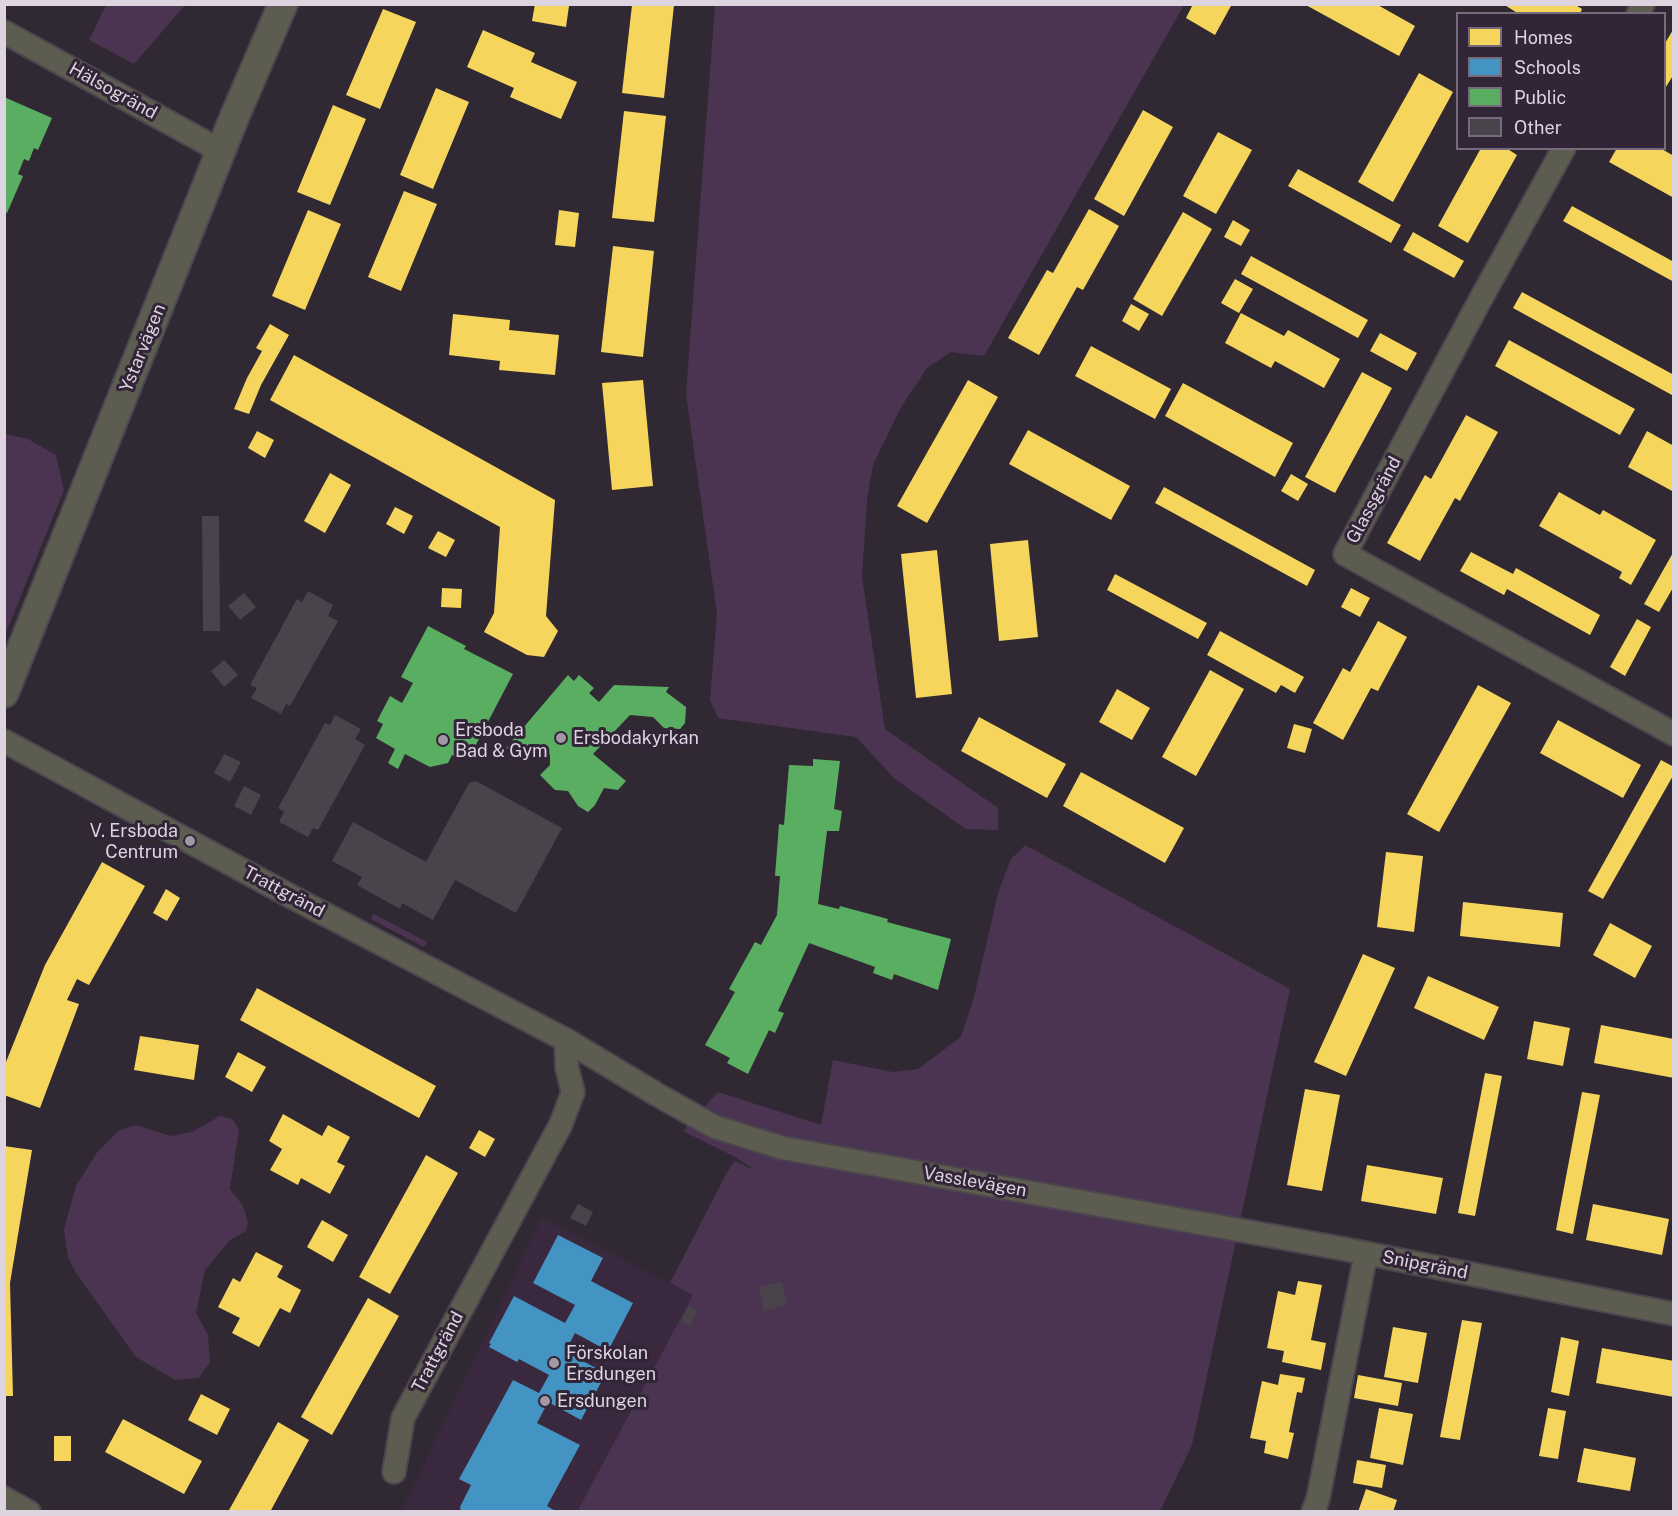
<!DOCTYPE html>
<meta charset="utf-8">
<style>
body{margin:0}
#map{position:relative;width:1678px;height:1516px;overflow:hidden;background:#302933;font-family:"Public Sans",sans-serif}
canvas{display:block}
.frame{position:absolute;inset:0;border:6px solid #ddd4e0;pointer-events:none}
.legend{position:absolute;left:1456px;top:12px;width:210px;height:138px;box-sizing:border-box;background:#322537;border:2px solid #766b7b;margin:0;padding:8px 10px;list-style:none;font-size:18px;color:#ddd4e0}
.legend li{display:flex;align-items:center;gap:12px;height:30px}
.legend b{width:30px;border:2px solid #766b7b}
</style>
<div id="map">
<canvas width="1678" height="1516"></canvas>
<div class="frame"></div>
<ul class="legend">
<li><b style="height:16px;background:#f6d55c"></b>Homes</li>
<li><b style="height:16px;background:#4393c3"></b>Schools</li>
<li><b style="height:16px;background:#5aae61"></b>Public</li>
<li><b style="height:16px;background:#49434c"></b>Other</li>
</ul>
</div>
<script>
const ctx = document.querySelector('canvas').getContext('2d');
ctx.lineJoin = 'round';
function fill(path, color) { ctx.fillStyle = color; ctx.fill(path, 'evenodd'); }
const poly = rows => new Path2D(rows.map(r => 'M' + r).join(''));
function strokePath(path, color, width, dash) { ctx.strokeStyle = color; ctx.lineWidth = width; ctx.lineCap = dash ? 'butt' : 'round'; ctx.setLineDash(dash || []); ctx.stroke(path); }
function label(font, color, halo, rows, align = 'center') {
  ctx.font = font + ' "Public Sans",sans-serif'; ctx.lineWidth = 6; ctx.setLineDash([]); ctx.textBaseline = 'middle'; ctx.strokeStyle = halo; ctx.fillStyle = color; for (const [text, x, y, turn = 0] of rows) {
    ctx.save(); ctx.translate(x, y); ctx.rotate((+turn || 0) * Math.PI / 180); ctx.textAlign = isNaN(turn) ? turn : align; if (halo) ctx.strokeText(text, 0, 0); ctx.fillText(text, 0, 0); ctx.restore();
  }
}
fill(poly([
 [542,1218,693,1295,579,1507,580,1511,401,1512]
]), '#3a293e');
fill(poly([
 [106,5,106,4,185,5,134,64,89,40],
 [715,5,1184,5,984,356,951,352,927,368,901,407,873,465,867,500,862,577,885,729,998,808,998,830,966,829,895,779,856,737,718,718,710,700,717,614,686,394],
 [5,434,28,439,56,455,64,490,5,635],
 [1025,845,1290,989,1192,1445,1160,1511,580,1512,579,1508,693,1295,670,1283,723,1180,734,1161,755,1170,735,1157,683,1131,718,1092,821,1125,833,1060,893,1072,918,1069,961,1037,974,997,998,893,1011,859],
 [374,914,427,942,424,947,371,919],
 [220,1116,232,1119,239,1129,230,1189,243,1206,248,1222,246,1231,230,1240,205,1270,196,1313,208,1335,210,1362,199,1378,175,1380,136,1357,76,1273,68,1257,64,1229,76,1186,98,1151,120,1130,136,1125,171,1136,192,1132]
]), '#4b3451');
fill(poly([
 [535,4,569,6,566,27,532,21],
 [1193,4,1232,4,1215,35,1186,18],
 [1304,4,1376,4,1415,26,1399,56],
 [1503,4,1574,4,1582,9,1580,14,1519,14],
 [632,5,674,5,664,98,622,93],
 [383,9,416,22,380,109,346,95],
 [1674,28,1674,74,1664,90,1664,45],
 [483,30,535,53,531,62,577,82,561,119,510,97,514,88,467,67],
 [1419,73,1453,92,1393,202,1358,182],
 [436,88,469,102,433,189,400,175],
 [333,105,366,119,330,205,297,192],
 [1143,110,1173,127,1124,216,1094,199],
 [624,111,666,116,654,222,612,218],
 [1218,132,1252,150,1216,214,1183,196],
 [1481,148,1506,148,1517,155,1468,243,1438,226],
 [1617,148,1660,148,1674,156,1674,198,1609,162],
 [1298,169,1401,225,1391,243,1288,186],
 [404,191,437,204,401,291,368,277],
 [1572,206,1674,262,1674,282,1563,221],
 [1089,209,1119,226,1083,290,1077,287,1039,355,1008,338,1047,270,1053,273],
 [308,210,341,224,305,310,272,296],
 [559,210,579,213,575,247,555,245],
 [1183,212,1212,229,1162,316,1133,299],
 [1233,220,1250,230,1241,246,1224,237],
 [1413,232,1464,261,1454,278,1403,250],
 [613,246,654,251,643,357,601,352],
 [1251,256,1368,320,1358,338,1241,274],
 [1235,279,1253,289,1239,313,1221,303],
 [1522,292,1674,375,1672,395,1513,308],
 [1131,304,1149,314,1139,331,1122,321],
 [1241,313,1284,336,1288,330,1340,359,1324,388,1275,361,1271,368,1225,343],
 [453,314,510,320,509,330,559,335,555,375,499,370,500,361,449,355],
 [270,324,289,335,261,385,249,414,234,409,247,378,262,351,256,348],
 [1380,333,1417,353,1407,371,1370,351],
 [1509,340,1635,409,1620,435,1495,366],
 [1091,346,1171,389,1155,419,1075,376],
 [294,355,555,500,546,616,558,631,544,657,527,655,484,632,494,613,500,527,270,400],
 [1362,372,1392,388,1335,493,1305,477],
 [643,380,653,486,612,490,602,383],
 [968,380,998,397,927,523,897,506],
 [1183,383,1293,443,1275,477,1165,416],
 [1466,415,1498,432,1460,501,1455,498,1420,561,1387,543,1425,475,1431,479],
 [1028,430,1130,486,1111,520,1009,464],
 [257,431,274,440,265,458,248,448],
 [1647,431,1674,446,1674,492,1628,467],
 [330,473,351,485,325,533,304,521],
 [1291,474,1308,484,1298,501,1281,491],
 [1164,487,1315,570,1307,586,1155,503],
 [1559,492,1600,515,1603,510,1656,540,1631,585,1619,578,1622,572,1539,526],
 [395,507,413,516,404,534,386,524],
 [438,531,455,540,446,557,428,548],
 [1028,540,1038,637,999,641,990,544],
 [937,550,952,694,916,698,901,554],
 [1674,551,1674,586,1659,612,1644,604],
 [1471,552,1513,574,1516,568,1600,615,1590,635,1507,589,1504,595,1460,571],
 [1115,574,1207,623,1198,639,1107,590],
 [442,588,462,589,461,608,441,607],
 [1351,588,1370,598,1360,617,1341,607],
 [1637,619,1651,627,1625,676,1610,667],
 [1378,621,1407,637,1378,691,1371,688,1343,740,1313,723,1343,668,1350,672],
 [1220,631,1304,677,1295,693,1281,685,1276,693,1207,655],
 [1210,670,1244,689,1196,776,1162,757],
 [1478,685,1511,703,1439,832,1407,814],
 [1117,689,1150,708,1132,740,1099,722],
 [979,717,1066,764,1047,798,961,751],
 [1558,720,1641,765,1623,798,1540,753],
 [1294,724,1312,729,1305,753,1287,748],
 [1661,760,1674,767,1674,774,1603,899,1588,891],
 [1081,772,1184,828,1165,863,1063,806],
 [1386,852,1423,856,1414,932,1377,927],
 [102,862,145,886,89,985,77,979,67,1000,79,1004,40,1108,4,1095,4,1067,45,965],
 [166,889,180,898,167,921,153,913],
 [1463,902,1563,913,1560,947,1460,936],
 [1610,923,1652,946,1635,978,1593,955],
 [1363,954,1395,968,1346,1076,1314,1062],
 [1428,976,1499,1007,1484,1040,1414,1008],
 [257,988,436,1086,419,1118,240,1020],
 [1534,1021,1570,1028,1563,1066,1527,1059],
 [1601,1025,1674,1039,1674,1078,1594,1063],
 [140,1036,199,1045,194,1080,134,1070],
 [238,1052,266,1067,252,1092,225,1077],
 [1485,1073,1502,1076,1475,1216,1458,1213],
 [1305,1089,1340,1095,1322,1191,1287,1185],
 [1582,1092,1600,1095,1573,1234,1556,1230],
 [283,1114,322,1136,328,1125,350,1137,337,1162,345,1166,330,1194,301,1178,298,1185,270,1170,282,1149,269,1141],
 [479,1130,495,1139,485,1157,469,1148],
 [4,1146,32,1150,10,1283,13,1396,4,1396],
 [426,1155,458,1173,390,1294,359,1277],
 [1367,1165,1443,1178,1436,1214,1361,1201],
 [1593,1204,1669,1219,1662,1255,1586,1240],
 [322,1220,348,1235,333,1262,307,1247],
 [256,1252,283,1266,277,1277,301,1290,290,1313,280,1308,259,1347,232,1333,240,1318,218,1307,233,1278,240,1282],
 [1298,1281,1322,1285,1311,1340,1326,1343,1321,1370,1282,1362,1284,1351,1267,1348,1278,1291,1295,1295],
 [368,1298,399,1316,332,1435,301,1417],
 [1462,1320,1482,1323,1460,1440,1440,1437],
 [1393,1327,1427,1333,1418,1383,1384,1377],
 [1561,1337,1579,1341,1569,1396,1551,1392],
 [1602,1348,1674,1361,1674,1397,1596,1383],
 [1280,1374,1305,1378,1302,1393,1297,1392,1289,1432,1294,1433,1288,1459,1264,1453,1266,1441,1250,1438,1262,1381,1278,1385],
 [1358,1375,1402,1383,1398,1406,1354,1398],
 [201,1394,230,1409,217,1435,188,1420],
 [1379,1408,1413,1414,1403,1465,1370,1458],
 [1548,1408,1566,1411,1558,1459,1539,1456],
 [123,1419,202,1461,184,1494,105,1452],
 [278,1422,309,1440,270,1512,228,1512],
 [54,1436,71,1436,71,1461,54,1461],
 [1584,1448,1636,1458,1630,1491,1577,1482],
 [1357,1460,1386,1465,1382,1488,1353,1483],
 [1366,1489,1397,1500,1393,1512,1358,1512]
]), '#f6d55c');
fill(poly([
 [558,1235,603,1258,591,1281,633,1303,608,1351,575,1333,565,1352,606,1373,581,1420,548,1402,537,1423,580,1445,547,1506,557,1512,461,1512,460,1507,471,1485,459,1479,513,1380,539,1393,549,1375,519,1359,517,1362,489,1347,491,1344,489,1343,514,1296,565,1323,575,1305,533,1283]
]), '#4393c3');
fill(poly([
 [4,97,52,118,38,150,34,148,29,161,24,159,18,174,23,176,7,213,4,212],
 [428,626,466,646,464,649,513,674,471,754,456,757,452,755,448,763,430,767,405,754,398,769,388,763,395,749,376,738,383,724,377,721,390,696,402,703,413,683,401,677],
 [568,675,574,681,579,675,594,688,589,693,599,702,614,685,669,687,666,692,686,707,685,723,680,729,664,728,653,717,630,715,593,754,626,781,618,790,604,788,595,805,588,812,578,806,568,791,555,790,540,775,550,765,550,755,542,747,508,750,506,748],
 [813,759,840,761,834,809,842,811,839,831,827,831,818,904,839,909,840,906,888,919,887,922,951,939,938,990,894,974,892,980,873,973,875,967,809,943,778,1011,784,1013,775,1033,769,1030,748,1074,727,1063,730,1058,705,1045,735,992,729,989,755,942,761,945,777,915,780,876,775,876,779,824,784,825,789,765,813,766]
]), '#5aae61');
fill(poly([
 [202,516,219,516,220,631,203,631],
 [308,591,333,605,328,616,338,621,290,706,286,704,281,714,251,698,257,688,250,685,297,599,302,602],
 [244,593,256,607,240,620,228,606],
 [224,660,238,675,224,687,211,671],
 [335,715,361,729,355,739,365,745,318,830,313,828,308,837,279,822,284,812,278,808,325,723,330,725],
 [224,754,241,762,230,782,214,773],
 [476,781,562,828,516,913,455,880,433,920,402,903,400,909,357,885,362,877,332,861,353,822,426,862,469,783],
 [244,786,261,795,251,815,234,806],
 [578,1204,593,1212,586,1226,570,1218],
 [782,1282,787,1305,764,1311,759,1287],
 [689,1306,698,1311,690,1326,681,1321]
]), '#49434c');
const minor = poly([
 [1638,14,1643,4],
 [4,32,221,151],
 [1564,148,1478,304,1345,554,1674,734],
 [4,741,292,897,566,1040,656,1094,715,1127,783,1148,1339,1248,1674,1314],
 [394,1472,403,1418,561,1124,573,1092,567,1068,566,1040],
 [4,1498,29,1512],
 [1313,1512,1318,1499,1366,1253]
]);
const tertiary = poly([
 [4,693,234,118,283,4]
]);
strokePath(minor, '#4b454e', 26);
strokePath(tertiary, '#4b454e', 32);
strokePath(minor, '#5d5c51', 22);
strokePath(tertiary, '#5d5c51', 28);
for (const [x, y, r, color] of [
 [561,738,6,"#a098a3"],
 [443,740,6,"#a098a3"],
 [190,841,6,"#a098a3"],
 [554,1363,6,"#a098a3"],
 [545,1401,6,"#a098a3"]
]) { const dot = new Path2D(); dot.arc(x, y, r, 0, 2 * Math.PI); ctx.fillStyle = color; ctx.fill(dot); strokePath(dot, '#322537', 2); }
label('18px', '#ddd4e0', '#322537', [
 ["Hälsogränd",113,91,29],
 ["Ystarvägen",143,348,-68],
 ["Glassgränd",1374,500,-62],
 ["Trattgränd",284,892,28],
 ["Vasslevägen",975,1182,10],
 ["Snipgränd",1425,1265,11],
 ["Trattgränd",438,1352,-62]
]);
label('18px', '#ddd4e0', '#322537', [
 ["Ersboda",455,730],
 ["Bad & Gym",455,751],
 ["Ersbodakyrkan",573,738],
 ["V. Ersboda",178,831,"right"],
 ["Centrum",178,852,"right"],
 ["Förskolan",566,1353],
 ["Ersdungen",566,1374],
 ["Ersdungen",557,1401]
], 'left');
</script>
